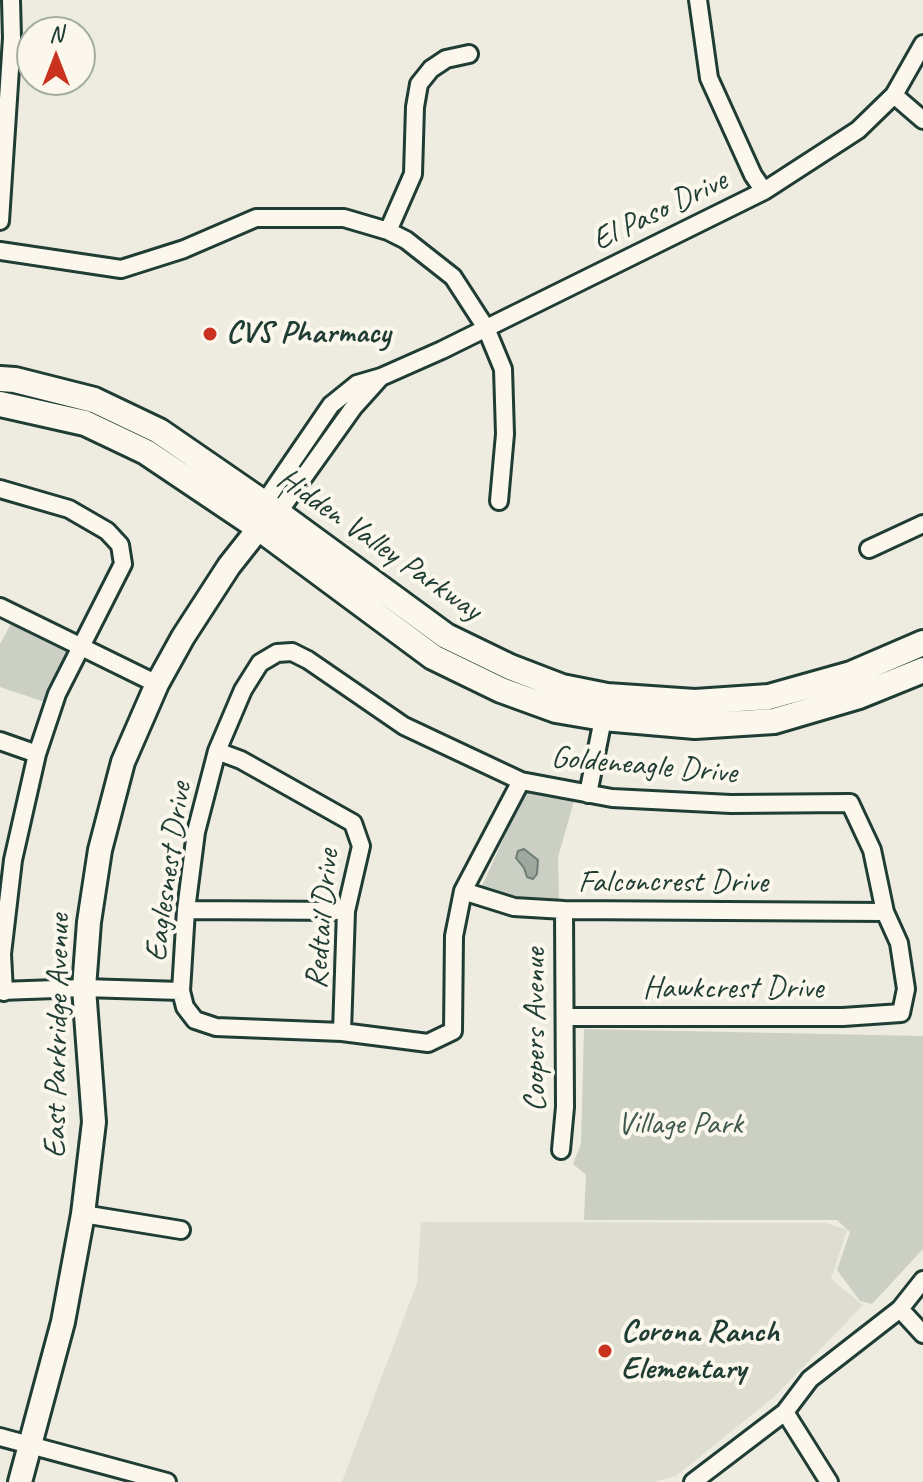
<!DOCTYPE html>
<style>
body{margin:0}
#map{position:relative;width:923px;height:1482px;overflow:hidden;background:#eeece1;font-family:Caveat,sans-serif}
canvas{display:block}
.north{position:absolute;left:16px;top:16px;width:80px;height:80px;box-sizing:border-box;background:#fbf7ec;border:2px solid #a3ada2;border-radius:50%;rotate:0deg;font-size:22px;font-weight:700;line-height:32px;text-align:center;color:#1f3d34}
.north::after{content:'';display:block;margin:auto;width:28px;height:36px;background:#c8321e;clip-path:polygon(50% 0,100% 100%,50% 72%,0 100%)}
</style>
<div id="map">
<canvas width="923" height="1482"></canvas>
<div class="north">N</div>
</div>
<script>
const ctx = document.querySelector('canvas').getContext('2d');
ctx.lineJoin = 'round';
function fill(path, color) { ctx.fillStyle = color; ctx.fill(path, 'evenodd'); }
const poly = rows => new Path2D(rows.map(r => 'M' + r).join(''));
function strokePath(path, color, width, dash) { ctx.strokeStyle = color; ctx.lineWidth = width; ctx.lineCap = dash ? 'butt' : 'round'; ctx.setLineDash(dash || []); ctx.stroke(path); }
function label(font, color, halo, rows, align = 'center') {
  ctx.font = font + ' Caveat,sans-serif'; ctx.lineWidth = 8; ctx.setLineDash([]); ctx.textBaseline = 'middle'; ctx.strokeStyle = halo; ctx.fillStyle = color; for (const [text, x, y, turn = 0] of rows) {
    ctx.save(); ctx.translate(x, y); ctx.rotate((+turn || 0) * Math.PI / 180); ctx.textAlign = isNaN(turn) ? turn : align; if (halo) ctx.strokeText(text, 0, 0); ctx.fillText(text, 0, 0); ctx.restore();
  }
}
fill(poly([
 [421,1222,826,1223,847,1230,831,1279,863,1305,774,1397,676,1476,653,1482,342,1482,417,1283]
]), '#ddddd2');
fill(poly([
 [13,620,67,650,45,702,0,687,0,644],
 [529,792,574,801,558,857,559,900,522,899,495,893,482,886,523,796],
 [584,1029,923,1036,923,1249,872,1304,860,1301,837,1270,850,1232,837,1220,584,1220,586,1175,573,1164,581,1144]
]), '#cbcfc4');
const water = poly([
 [524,849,538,860,537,874,533,879,527,877,524,868,516,858,518,851,524,849]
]);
fill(water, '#9fa89f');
strokePath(water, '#6c7d74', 2);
const minor = poly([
 [698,0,709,78,753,175,764,191],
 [894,95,923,120],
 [0,221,12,38,11,0],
 [388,231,413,174,415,107,419,84,431,69,446,59,469,54],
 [0,251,121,269,184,249,256,218,344,218,388,231,406,240,453,277,486,328,503,369,505,434,499,501],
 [0,489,69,509,107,531,120,545,123,564,57,694,37,754,13,860,2,954,4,992],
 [264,503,331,405,357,384,381,377,442,350,764,191,858,130,894,95,923,44],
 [278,513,353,408,380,378],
 [869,549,923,524],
 [0,607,157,684],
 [0,741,37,754],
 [217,751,241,760,353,823,361,846,346,911,342,1032],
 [521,781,463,891,454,936,453,1031,428,1043,342,1032,216,1027,195,1020,185,1007,181,991,186,910,196,832,217,751,243,690,260,663,277,653,292,652,308,660,404,726,521,781,612,798,731,804,850,803,872,850,885,912,899,943,906,989,901,1013,843,1017,566,1017],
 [588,794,605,709],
 [463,891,514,907,564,910,885,912],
 [186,910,346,911],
 [0,991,84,988,181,991],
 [561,1150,565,1107,564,910],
 [83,1214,181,1230],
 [900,1309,923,1334],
 [785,1412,829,1482],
 [0,1437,167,1482],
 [693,1482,785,1412,810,1379,900,1309,923,1280]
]);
const secondary = poly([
 [20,1482,63,1322,83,1214,94,1122,84,988,89,922,100,850,123,762,157,684,183,637,229,566,259,528,274,517]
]);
const primary = poly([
 [0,379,15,380,94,400,159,431,278,513,446,636,510,667,562,687,607,696,695,702,769,697,851,674,923,643],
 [0,404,85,423,146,452,259,528,433,657,501,690,556,710,603,718,695,726,774,721,859,696,923,670]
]);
strokePath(minor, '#1f3d34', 22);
strokePath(secondary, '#1f3d34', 28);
strokePath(primary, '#1f3d34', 30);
strokePath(minor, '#fbf7ec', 16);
strokePath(secondary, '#fbf7ec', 22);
strokePath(primary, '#fbf7ec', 24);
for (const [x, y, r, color] of [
 [210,334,8,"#c8321e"],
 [605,1351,8,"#c8321e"]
]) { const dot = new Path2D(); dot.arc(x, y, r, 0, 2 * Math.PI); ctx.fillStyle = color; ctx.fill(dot); strokePath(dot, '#fbf7ec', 3); }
label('32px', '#1f3d34', '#fbf7ec', [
 ["El Paso Drive",660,211,-26],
 ["Hidden Valley Parkway",379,545,35],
 ["Goldeneagle Drive",644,766,5],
 ["Eaglesnest Drive",169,872,-82],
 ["Falconcrest Drive",673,883],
 ["Redtail Drive",323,919,-85],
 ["Hawkcrest Drive",733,989],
 ["Coopers Avenue",536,1030,-90],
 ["East Parkridge Avenue",58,1036,-89]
]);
label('bold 32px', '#1f3d34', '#fbf7ec', [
 ["CVS Pharmacy",226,334],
 ["Corona Ranch",621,1333],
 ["Elementary",621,1370]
], 'left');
label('32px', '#415a51', '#fbf7ec', [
 ["Village Park",680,1125]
]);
</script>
